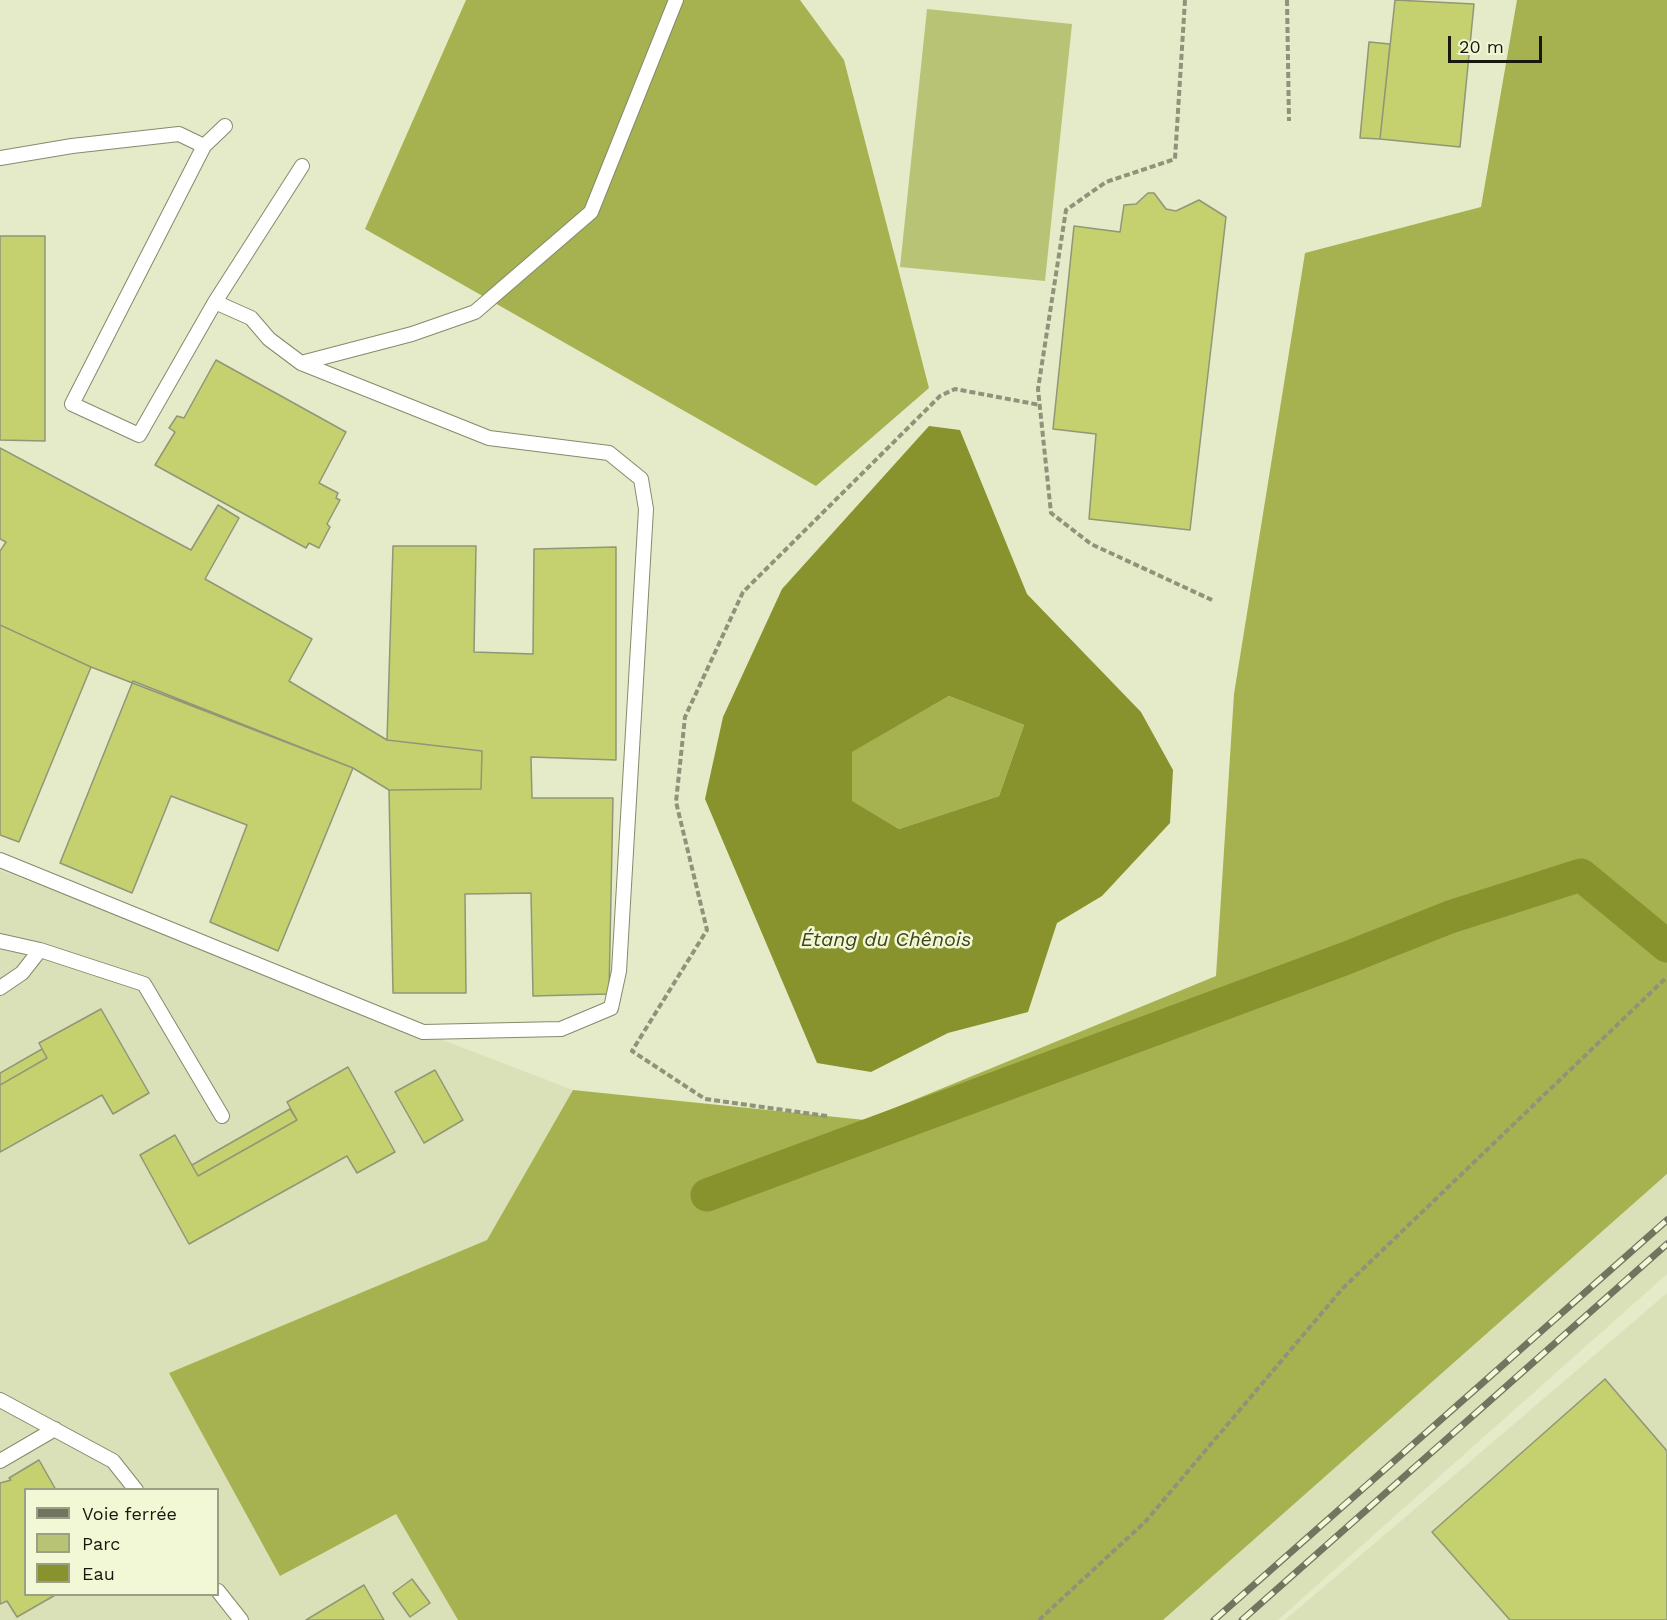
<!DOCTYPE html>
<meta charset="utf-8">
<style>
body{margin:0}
#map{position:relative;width:1667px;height:1620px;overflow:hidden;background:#e5ebc9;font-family:"Work Sans",sans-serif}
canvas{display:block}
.legend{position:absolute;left:24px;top:1488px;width:195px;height:108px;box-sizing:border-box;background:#f2f8d6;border:2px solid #9a9f86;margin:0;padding:8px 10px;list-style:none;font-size:18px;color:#17190d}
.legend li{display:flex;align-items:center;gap:12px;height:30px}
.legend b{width:30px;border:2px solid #9a9f86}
.scale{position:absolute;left:1448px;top:36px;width:94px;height:27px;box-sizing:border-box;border:3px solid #17190d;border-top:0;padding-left:8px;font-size:18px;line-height:21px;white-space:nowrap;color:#17190d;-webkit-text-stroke:4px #f2f8d6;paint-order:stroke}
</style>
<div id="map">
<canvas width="1667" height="1620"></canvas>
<ul class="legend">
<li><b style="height:8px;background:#71755f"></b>Voie ferrée</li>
<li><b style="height:16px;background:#b8c375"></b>Parc</li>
<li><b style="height:16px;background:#89932e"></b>Eau</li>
</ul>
<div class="scale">20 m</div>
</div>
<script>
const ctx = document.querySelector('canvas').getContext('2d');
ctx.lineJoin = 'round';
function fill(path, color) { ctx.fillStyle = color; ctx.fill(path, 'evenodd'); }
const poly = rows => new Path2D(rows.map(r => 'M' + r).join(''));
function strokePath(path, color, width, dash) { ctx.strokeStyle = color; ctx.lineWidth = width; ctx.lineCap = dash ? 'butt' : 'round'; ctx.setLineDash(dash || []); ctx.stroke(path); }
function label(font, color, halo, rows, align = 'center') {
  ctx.font = font + ' "Work Sans",sans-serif'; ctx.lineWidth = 5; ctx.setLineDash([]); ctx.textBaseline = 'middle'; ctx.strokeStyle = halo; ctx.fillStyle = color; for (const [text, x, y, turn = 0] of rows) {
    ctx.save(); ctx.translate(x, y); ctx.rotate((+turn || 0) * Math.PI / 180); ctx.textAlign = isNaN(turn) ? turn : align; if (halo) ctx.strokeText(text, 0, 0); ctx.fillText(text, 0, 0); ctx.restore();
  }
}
fill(poly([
 [0,870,573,1090,487,1240,169,1373,396,1513,458,1620,0,1620],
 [26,1490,218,1490,218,1594,26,1594],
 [1667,1174,1667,1274,1278,1620,1163,1620],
 [1667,1293,1667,1620,1285,1620]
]), '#dae1b8');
fill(poly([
 [927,9,1072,24,1045,281,900,267]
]), '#b8c375');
fill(poly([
 [466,0,800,0,844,60,929,388,816,486,365,229],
 [1517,0,1667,0,1667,1174,1163,1620,458,1620,396,1514,280,1576,169,1373,487,1240,573,1090,865,1120,1216,976,1234,694,1305,253,1481,207],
 [949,696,1024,725,999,796,899,829,851,801,851,752]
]), '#a6b14f');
fill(poly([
 [929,426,960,430,1027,594,1141,712,1173,770,1170,823,1102,896,1057,923,1028,1012,948,1033,871,1072,817,1063,705,799,723,717,782,589],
 [949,696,1024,725,999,796,899,829,852,801,852,752]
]), '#89932e');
strokePath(poly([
 [707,1195,1344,959,1450,917,1581,875,1667,946]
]), '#89932e', 33);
const building = poly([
 [1395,0,1474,4,1460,147,1380,139,1395,0],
 [1369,42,1390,44,1380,139,1360,138,1369,42],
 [1148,193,1154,193,1166,209,1176,211,1199,200,1226,217,1190,530,1089,519,1096,434,1053,429,1074,226,1120,232,1124,205,1136,204,1148,193],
 [0,236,45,236,45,441,0,440,0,236],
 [216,360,346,432,319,483,338,493,336,498,340,500,327,524,330,527,319,548,309,543,306,548,155,465,175,432,169,428,177,416,184,418,216,360],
 [0,448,191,550,218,505,239,518,205,579,312,639,289,681,387,740,482,751,481,789,389,790,353,768,91,667,0,625,0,551,6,542,0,539,0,448],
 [393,546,476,546,474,652,533,654,534,549,616,547,616,760,531,757,532,798,613,798,609,994,533,996,531,893,465,894,466,993,393,993,389,790,481,789,482,751,387,740,393,546],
 [0,625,91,667,19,842,0,835,0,625],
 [133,681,353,768,278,951,210,922,247,825,171,796,132,893,60,863,133,681],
 [101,1009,149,1093,113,1114,102,1095,0,1152,0,1085,47,1058,39,1043,101,1009],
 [42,1049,47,1058,0,1085,0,1073,42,1049],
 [348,1067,395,1152,357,1173,347,1156,189,1244,140,1155,175,1135,198,1176,297,1120,287,1102,348,1067],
 [435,1070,463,1120,424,1143,395,1092,435,1070],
 [290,1109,297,1120,198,1176,192,1165,290,1109],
 [1605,1379,1667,1451,1667,1620,1510,1620,1432,1532,1605,1379],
 [39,1460,56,1490,26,1490,26,1594,57,1594,17,1617,7,1601,0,1604,0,1483,11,1480,9,1478,39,1460],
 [412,1579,430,1603,410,1617,393,1593,412,1579],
 [364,1585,384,1620,306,1620,364,1585]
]);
fill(building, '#c4d16e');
strokePath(building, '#919677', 1.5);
const lane = poly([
 [225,126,204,146,72,404,139,435,215,302,302,166],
 [0,158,72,146,179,134,204,146],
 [215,302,251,318,269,339,301,363,412,334,475,312,591,212,676,0],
 [0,860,423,1032,561,1029,611,1008,619,971,646,509,641,479,609,453,489,438,301,363],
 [0,941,40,950],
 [0,988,22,973,40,950,144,984,222,1116],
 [0,1400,113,1461,136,1490],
 [0,1461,55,1429],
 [218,1591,241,1620]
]);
strokePath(lane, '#858a6b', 16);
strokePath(poly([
 [1185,0,1175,159,1106,182,1066,210,1038,389,1051,513,1091,544,1212,600],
 [1287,0,1289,121],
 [827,1116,705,1099,632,1051,707,930,676,802,685,717,743,592,940,396,955,389,1040,405],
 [1039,1620,1145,1522,1343,1288,1667,977]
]), '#8f937a', 4, [6, 3]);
strokePath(lane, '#fff', 14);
const rail = poly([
 [1214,1620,1667,1220],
 [1242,1620,1667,1244]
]);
strokePath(rail, '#71755f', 7);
strokePath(rail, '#f2f8d6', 4.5, [14]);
label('italic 20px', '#40451c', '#f2f8d6', [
 ["Étang du Chênois",886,940]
]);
</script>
